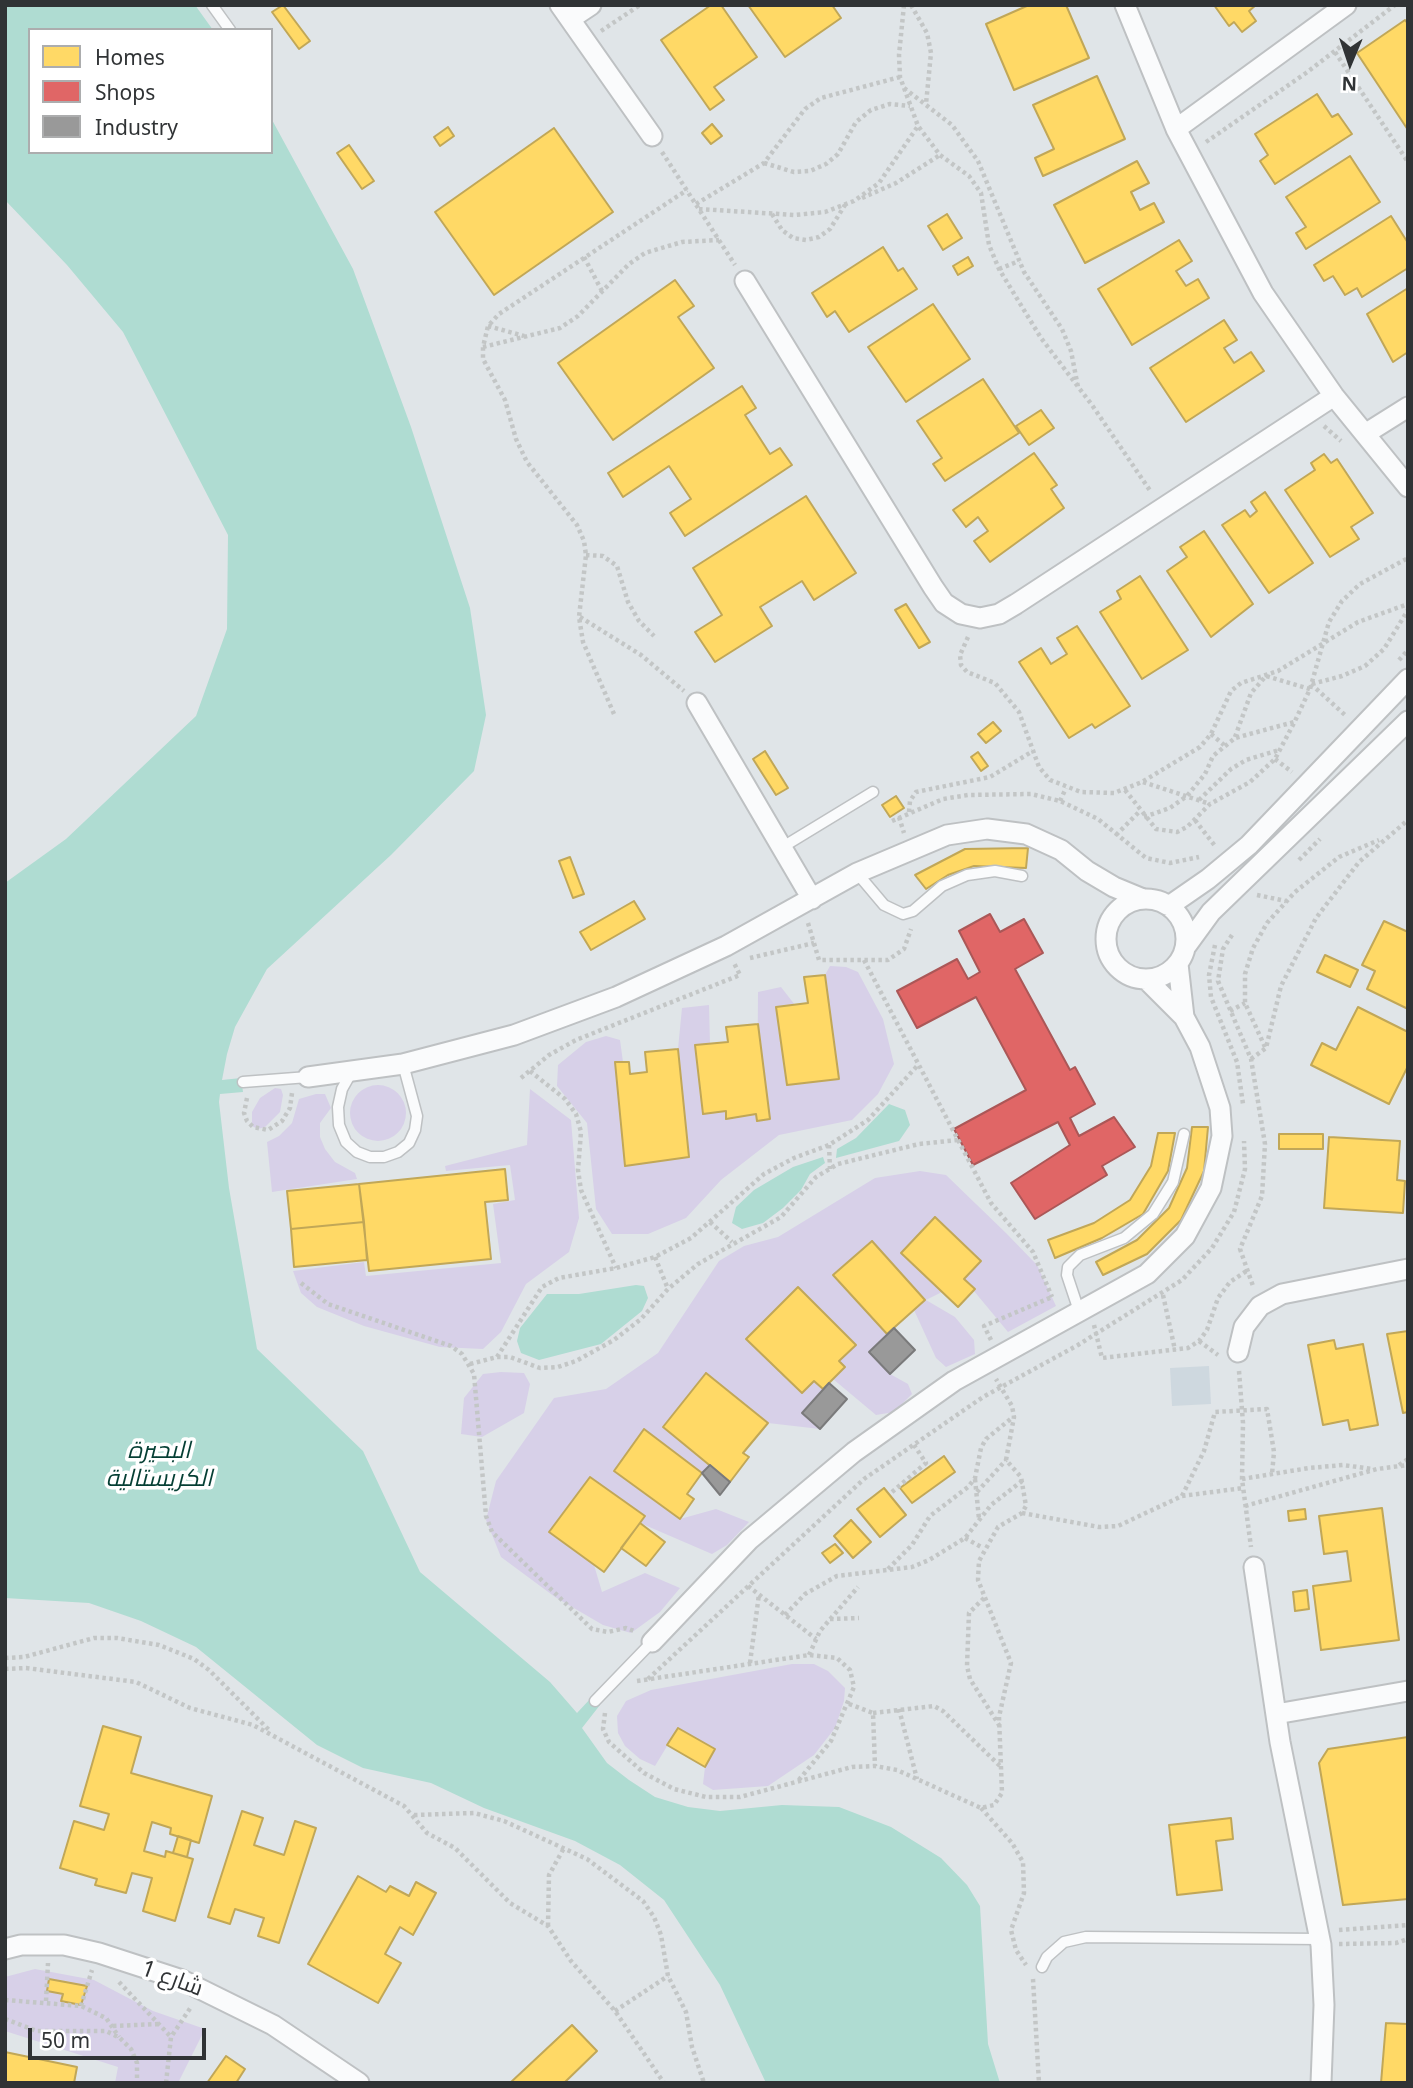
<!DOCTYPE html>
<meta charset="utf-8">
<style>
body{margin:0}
#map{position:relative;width:1413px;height:2088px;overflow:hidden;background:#e0e5e8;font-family:"Noto Sans",sans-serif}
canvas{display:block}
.frame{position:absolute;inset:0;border:7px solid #303335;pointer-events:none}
.legend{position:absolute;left:28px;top:28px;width:245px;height:126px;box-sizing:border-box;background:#fff;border:2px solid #acadae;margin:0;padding:9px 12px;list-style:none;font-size:21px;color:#303335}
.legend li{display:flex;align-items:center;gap:14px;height:35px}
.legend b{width:35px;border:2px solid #acadae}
.north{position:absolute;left:1315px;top:28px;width:70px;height:70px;-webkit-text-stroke:5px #fff;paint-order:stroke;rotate:182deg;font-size:19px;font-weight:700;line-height:28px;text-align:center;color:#303335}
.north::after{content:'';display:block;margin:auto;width:24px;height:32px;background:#303335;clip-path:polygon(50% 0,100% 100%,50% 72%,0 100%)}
.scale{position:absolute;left:28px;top:2028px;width:178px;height:32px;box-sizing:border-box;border:4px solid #303335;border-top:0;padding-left:9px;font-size:21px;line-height:24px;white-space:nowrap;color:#303335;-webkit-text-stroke:5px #fff;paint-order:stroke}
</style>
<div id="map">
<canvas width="1413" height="2088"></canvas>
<div class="frame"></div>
<ul class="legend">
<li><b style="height:19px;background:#ffd966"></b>Homes</li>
<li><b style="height:19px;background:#e06666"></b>Shops</li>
<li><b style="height:19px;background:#999"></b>Industry</li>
</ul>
<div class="north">N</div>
<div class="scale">50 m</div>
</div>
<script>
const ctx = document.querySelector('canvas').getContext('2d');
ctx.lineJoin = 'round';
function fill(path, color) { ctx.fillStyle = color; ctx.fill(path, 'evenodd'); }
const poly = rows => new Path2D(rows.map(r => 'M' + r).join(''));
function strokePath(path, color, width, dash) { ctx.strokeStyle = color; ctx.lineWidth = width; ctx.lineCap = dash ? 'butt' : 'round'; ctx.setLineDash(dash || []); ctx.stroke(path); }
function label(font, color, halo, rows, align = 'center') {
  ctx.font = font + ' "Noto Sans",Cairo,sans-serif'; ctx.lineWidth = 7; ctx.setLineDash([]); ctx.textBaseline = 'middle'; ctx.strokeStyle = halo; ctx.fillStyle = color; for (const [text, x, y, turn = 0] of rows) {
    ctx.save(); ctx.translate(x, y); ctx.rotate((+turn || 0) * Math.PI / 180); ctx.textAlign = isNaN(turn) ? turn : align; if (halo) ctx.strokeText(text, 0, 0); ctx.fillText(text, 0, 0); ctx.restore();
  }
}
fill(poly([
 [1209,1366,1211,1404,1172,1406,1170,1368]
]), '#ced8df');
fill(poly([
 [830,966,846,967,858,972,883,1019,894,1064,878,1094,852,1120,779,1135,721,1180,686,1218,648,1234,612,1234,596,1209,587,1123,557,1086,558,1065,586,1042,606,1036,620,1040,623,1062,615,1063,625,1165,689,1157,678,1049,682,1008,709,1005,710,1044,727,1119,756,1114,757,1121,758,992,781,987,795,1005,776,1008,787,1085,838,1078,825,975],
 '350 1113a28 28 0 1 1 56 0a28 28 0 1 1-56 0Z',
 [275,1088,281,1089,283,1095,280,1112,265,1127,258,1129,252,1126,252,1112,260,1098],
 [530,1089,571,1120,579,1218,569,1252,526,1284,501,1332,483,1349,440,1347,364,1326,317,1307,301,1293,293,1271,364,1262,366,1276,501,1263,493,1204,515,1200,510,1165,446,1171,445,1166,527,1145],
 [316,1094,325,1094,331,1108,320,1123,320,1137,325,1149,335,1162,355,1173,357,1179,272,1192,267,1142,279,1136,292,1123,299,1099],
 [920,1171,946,1175,1006,1233,1037,1265,1056,1306,1008,1332,964,1279,981,1261,935,1218,901,1253,942,1292,926,1300,955,1317,974,1340,975,1354,946,1367,936,1358,914,1310,925,1299,871,1241,834,1275,887,1334,869,1352,890,1374,908,1384,912,1394,894,1412,876,1415,833,1379,845,1367,839,1361,856,1344,797,1288,747,1339,802,1393,814,1381,823,1389,802,1412,820,1429,768,1423,706,1374,663,1427,710,1465,702,1473,644,1429,614,1471,680,1519,716,1509,749,1522,727,1545,712,1554,640,1523,644,1516,590,1477,550,1532,594,1565,602,1592,645,1573,680,1588,660,1612,631,1633,603,1625,555,1597,501,1557,486,1520,496,1481,554,1398,606,1389,658,1353,719,1261,744,1246,778,1237,875,1178],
 [501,1372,524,1373,530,1384,524,1413,482,1437,461,1434,464,1398,483,1374],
 [792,1664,814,1664,828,1671,845,1688,844,1701,835,1728,814,1755,768,1786,713,1790,703,1784,705,1767,715,1749,678,1728,655,1766,640,1759,625,1746,618,1733,617,1716,626,1701,651,1690],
 [35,1969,94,1980,153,2011,205,2029,178,2083,115,2083,118,2067,5,2031,5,1977]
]), '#d7d0e8');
fill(poly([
 [5,5,195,5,213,30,30,30,30,152,271,152,271,118,353,269,411,427,470,608,486,715,474,771,391,855,267,969,235,1027,227,1054,222,1080,241,1078,243,1092,220,1094,219,1102,229,1188,257,1349,363,1451,420,1572,550,1682,577,1713,591,1698,600,1705,582,1728,607,1763,629,1780,655,1797,688,1807,720,1811,782,1805,839,1807,891,1827,941,1858,967,1885,980,1906,988,2044,1000,2083,766,2083,720,1985,664,1900,620,1865,575,1841,484,1808,431,1783,363,1768,317,1745,196,1647,141,1621,89,1603,5,1598,5,883,66,839,196,716,227,629,228,535,123,332,67,265,5,200],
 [889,1104,905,1110,910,1125,899,1141,836,1158,837,1149,856,1138],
 [823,1157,825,1163,810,1174,801,1190,783,1208,763,1223,742,1229,732,1223,736,1207,754,1190,793,1167],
 [636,1285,644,1286,648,1298,642,1311,601,1344,539,1360,521,1353,517,1341,520,1328,547,1294,579,1294]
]), '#afdcd2');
const homes = poly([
 [283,5,310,41,299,49,272,12,283,5],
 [711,5,721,5,757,57,714,87,724,100,710,110,661,40,711,5],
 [748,5,832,5,841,18,785,57,748,5],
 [1029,5,1066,5,1089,58,1014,90,986,24,1029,5],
 [1214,5,1256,5,1249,11,1256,21,1242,32,1234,22,1229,26,1214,5],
 [1405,20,1408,24,1408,130,1357,53,1405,20],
 [1097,76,1125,139,1043,176,1035,158,1054,149,1033,105,1097,76],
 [1317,94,1332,117,1338,114,1352,134,1275,184,1260,161,1268,155,1255,134,1317,94],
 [712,124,722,136,711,144,702,133,712,124],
 [448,127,454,136,440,146,434,137,448,127],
 [554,128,613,212,494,295,435,212,554,128],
 [349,145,374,181,362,189,337,153,349,145],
 [1350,156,1380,202,1306,249,1296,233,1306,227,1286,197,1350,156],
 [1137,161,1149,183,1131,192,1140,210,1154,203,1164,222,1085,263,1054,205,1137,161],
 [947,214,962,238,943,250,928,226,947,214],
 [1391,216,1408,243,1408,268,1362,297,1357,288,1345,295,1333,276,1324,281,1314,265,1391,216],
 [1179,240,1192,261,1176,271,1186,286,1198,279,1209,298,1132,345,1098,289,1179,240],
 [883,247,898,271,903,268,917,289,849,332,835,311,827,317,812,293,883,247],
 [968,257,973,266,958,275,953,266,968,257],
 [675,280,694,306,678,317,714,368,613,440,558,363,675,280],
 [1408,288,1408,352,1393,362,1367,314,1408,288],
 [933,304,970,359,906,402,868,347,933,304],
 [1224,320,1237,340,1224,348,1234,363,1251,352,1264,371,1186,422,1150,368,1224,320],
 [983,379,1019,433,945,481,933,464,942,458,917,421,983,379],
 [742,386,756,408,745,415,770,454,780,448,792,465,685,536,670,513,691,499,669,466,623,497,608,473,742,386],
 [1041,410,1054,428,1029,445,1016,426,1041,410],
 [1034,453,1057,485,1051,489,1064,508,990,562,974,541,988,531,978,517,966,527,953,510,1034,453],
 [1324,454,1331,463,1337,459,1373,513,1351,527,1359,539,1330,557,1285,490,1315,470,1311,463,1324,454],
 [1265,492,1313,563,1269,593,1222,525,1245,510,1250,517,1257,511,1251,502,1265,492],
 [806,496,856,573,814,600,802,581,760,607,772,626,715,662,695,632,722,615,693,568,806,496],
 [1204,531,1253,604,1211,637,1167,571,1187,557,1180,547,1204,531],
 [1140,576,1188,650,1142,679,1100,612,1121,599,1117,591,1140,576],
 [906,604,930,642,919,648,895,610,906,604],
 [1077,626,1130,706,1095,728,1092,724,1069,738,1019,662,1041,648,1051,664,1067,654,1057,638,1077,626],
 [993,722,1001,731,986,743,978,734,993,722],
 [765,751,788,788,776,795,753,759,765,751],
 [978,752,988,766,981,771,971,757,978,752],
 [896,796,904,808,890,817,882,805,896,796],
 [1028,848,1026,868,974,866,948,875,926,889,915,875,965,849,1028,848],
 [570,857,584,894,573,898,559,861,570,857],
 [634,901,645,919,591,950,580,932,634,901],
 [1384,921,1408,932,1408,1009,1367,989,1375,971,1362,965,1384,921],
 [1325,955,1358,970,1350,987,1317,972,1325,955],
 [825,975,839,1079,787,1085,776,1007,808,1003,804,977,825,975],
 [1358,1007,1408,1032,1408,1066,1389,1104,1311,1065,1322,1043,1336,1050,1358,1007],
 [758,1024,770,1119,757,1121,756,1114,726,1119,726,1111,703,1114,695,1045,728,1042,726,1027,758,1024],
 [678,1049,689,1157,625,1166,615,1062,629,1062,630,1074,647,1072,645,1052,678,1049],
 [1192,1127,1208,1127,1204,1171,1181,1220,1147,1254,1103,1275,1096,1262,1137,1240,1169,1208,1187,1168,1192,1127],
 [1158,1133,1175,1133,1168,1171,1143,1214,1102,1238,1055,1258,1048,1240,1094,1223,1130,1200,1151,1166,1158,1133],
 [1279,1134,1323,1134,1323,1149,1279,1149,1279,1134],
 [1329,1137,1400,1141,1397,1180,1405,1181,1403,1213,1324,1208,1329,1137],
 [505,1169,508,1200,485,1202,491,1259,369,1271,359,1184,505,1169],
 [359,1184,364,1222,291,1229,287,1191,359,1184],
 [935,1217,981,1261,964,1279,975,1289,958,1307,901,1253,935,1217],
 [364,1222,367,1260,294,1267,291,1229,364,1222],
 [872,1241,925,1300,887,1334,833,1275,872,1241],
 [798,1287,856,1345,839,1361,845,1367,823,1389,814,1381,802,1393,746,1339,798,1287],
 [1408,1331,1408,1412,1403,1413,1387,1334,1408,1331],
 [1334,1340,1336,1349,1363,1344,1378,1425,1350,1430,1348,1420,1323,1425,1308,1345,1334,1340],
 [706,1373,768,1423,743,1453,749,1457,730,1482,663,1427,706,1373],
 [644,1429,702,1473,687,1494,694,1499,680,1519,614,1471,644,1429],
 [944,1456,955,1472,912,1503,900,1488,944,1456],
 [590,1477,645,1516,604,1572,549,1532,590,1477],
 [884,1488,906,1515,880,1537,857,1509,884,1488],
 [1382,1508,1399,1640,1321,1650,1313,1586,1351,1581,1347,1551,1324,1554,1319,1516,1382,1508],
 [1305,1509,1306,1519,1289,1521,1288,1511,1305,1509],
 [851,1520,871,1542,853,1558,834,1536,851,1520],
 [640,1523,665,1542,646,1566,621,1548,640,1523],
 [835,1544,843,1553,830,1563,822,1553,835,1544],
 [1307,1590,1309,1609,1295,1611,1293,1592,1307,1590],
 [103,1726,141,1737,131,1773,212,1796,199,1843,170,1834,171,1828,152,1822,144,1851,165,1857,166,1851,193,1859,175,1921,143,1911,152,1878,132,1873,126,1893,95,1885,97,1879,60,1868,74,1821,104,1830,109,1814,80,1806,103,1726],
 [678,1728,715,1749,705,1767,667,1745,678,1728],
 [1408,1737,1408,1899,1343,1905,1319,1763,1328,1749,1408,1737],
 [242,1811,263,1818,254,1845,284,1855,295,1821,316,1828,279,1943,258,1936,264,1918,235,1909,230,1924,208,1917,242,1811],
 [1231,1818,1233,1839,1216,1841,1222,1890,1177,1895,1169,1825,1231,1818],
 [178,1836,191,1840,187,1857,173,1853,178,1836],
 [358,1876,386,1892,390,1886,409,1896,416,1882,436,1893,413,1935,400,1927,385,1954,401,1963,378,2003,308,1964,358,1876],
 [49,1979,87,1986,81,2005,61,2001,63,1994,47,1991,49,1979],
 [1386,2023,1408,2024,1408,2083,1381,2083,1386,2023],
 [572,2025,597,2051,564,2083,510,2083,572,2025],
 [5,2052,77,2067,74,2083,5,2083,5,2052],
 [226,2056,245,2069,236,2083,207,2083,226,2056]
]);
fill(homes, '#ffd966');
strokePath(homes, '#c1a757', 2);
const shops = poly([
 [990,914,1000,932,1024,919,1043,953,1015,969,1070,1070,1075,1067,1095,1104,1070,1118,1079,1136,1114,1117,1135,1147,1102,1166,1107,1175,1035,1219,1011,1183,1070,1145,1058,1122,973,1165,954,1129,1026,1090,976,997,917,1028,897,991,957,959,968,979,980,972,959,931,990,914]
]);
fill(shops, '#e06666');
strokePath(shops, '#ab5757', 2);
const industry = poly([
 [894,1328,915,1350,890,1374,869,1352,894,1328],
 [829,1383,847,1399,820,1429,802,1413,829,1383],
 [710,1465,730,1482,720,1495,702,1473,710,1465]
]);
fill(industry, '#999');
strokePath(industry, '#7a7a7b', 2);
const service = poly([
 [212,5,230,30],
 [781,848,873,792],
 [857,873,884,905,903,914,913,911,942,886,967,875,995,871,1022,876],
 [351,1073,342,1089,338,1107,339,1125,346,1142,357,1152,370,1157,384,1157,398,1152,409,1143,415,1130,417,1116,403,1064],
 [243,1082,308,1077],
 [1079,1311,1067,1275,1068,1267,1080,1255,1124,1238,1153,1214,1173,1182,1184,1134],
 [595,1701,652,1642],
 [1042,1967,1047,1957,1064,1942,1086,1937,1320,1939]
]);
const minor = poly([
 [560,5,652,136],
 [1125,5,1176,129,1263,293,1334,396,1408,487],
 [570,19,591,5],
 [1176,129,1346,5],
 [745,281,933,587,944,603,961,614,980,618,999,614,1016,604,1334,396],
 [1365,434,1408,407],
 [697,703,812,899],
 '1106 939a40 40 0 1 1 80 0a40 40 0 1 1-80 0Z',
 [1169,906,1208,879,1249,845,1408,679],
 [1187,945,1211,912,1408,721],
 [1178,964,1184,1017],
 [308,1077,403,1064,514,1035,616,997,726,946,857,873,947,835,987,829,1026,834,1061,850,1087,871,1114,887,1143,899],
 [1238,1352,1244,1327,1260,1306,1282,1294,1408,1269],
 [1254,1567,1280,1742,1321,1945,1324,2005,1321,2083],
 [652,1642,749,1540,854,1452,954,1381,1147,1274,1185,1236,1211,1188,1222,1136,1220,1108,1200,1047,1184,1017,1147,980],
 [1276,1714,1408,1691],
 [5,1949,21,1945,64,1945,99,1953,182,1980,273,2025,359,2083]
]);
strokePath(service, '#bec1c3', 13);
strokePath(minor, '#bec1c3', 23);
strokePath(poly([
 [904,5,899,55,900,77,918,126,940,155,969,176,981,193,989,245,999,269,1041,338,1092,405,1151,492],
 [911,5,927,33,931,53,926,104],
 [601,31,640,5],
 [1335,52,1408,162],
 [904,88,952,125,978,161,1024,272,1062,329,1071,351,1078,387],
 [1206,142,1306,73,1395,5],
 [662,152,735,265],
 [764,163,794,172,810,171,826,164,838,154,856,122,871,110,890,104,910,106],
 [862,198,896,183,940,155],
 [696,204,764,163,805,109,821,98,900,77],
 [699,209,795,215,825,212,854,201,879,183,918,126],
 [772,214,782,230,793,238,806,240,819,237,830,229,845,205],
 [584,257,602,291],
 [999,269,1019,261],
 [488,326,524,336],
 [483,347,560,328,578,316,629,264,645,253,682,242,719,240],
 [1324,426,1341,441],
 [586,555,603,556,617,566,628,602,639,621,654,636],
 [580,617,641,655,684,691],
 [968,637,960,655,961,665,967,672,995,683,1019,712,1039,767,1050,780,1081,792,1114,793,1142,782,1200,747,1211,734,1231,691,1241,683,1278,671,1358,622,1408,604],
 [1399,660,1408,650],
 [1311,684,1345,715],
 [1312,684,1342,676,1365,666,1384,649,1408,610],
 [614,714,583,642,579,617,586,555,584,541,577,525,527,462,516,439,505,400,483,359,483,347,488,326,499,314,687,190],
 [1211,734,1224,745],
 [1235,737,1251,693,1266,676,1310,689],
 [1275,759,1292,772],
 [1143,782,1210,804],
 [1125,790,1156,829,1177,832,1187,827,1210,804,1250,782,1275,759,1295,721,1310,689,1329,622,1342,601,1360,584,1408,558],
 [1199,800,1231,769,1246,760,1279,750],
 [1060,801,1066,788],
 [909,812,910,801,916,792,990,777,1033,751],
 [899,817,904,833],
 [1144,817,1170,808,1187,796,1205,774,1213,756,1235,738,1294,722],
 [1195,820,1215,846],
 [892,821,943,799,968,795,1031,794,1060,801,1098,819,1146,858,1170,863,1199,857],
 [1116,835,1140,811],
 [1299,860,1320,839],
 [1257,895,1286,901],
 [808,923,819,960,888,960,904,949,911,929],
 [1232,935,1223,949,1218,981,1251,1059,1265,1144,1262,1196,1240,1249,1253,1286],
 [1215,945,1209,975,1211,997,1237,1062,1243,1104],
 [750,958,814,943],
 [864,960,991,1203,1033,1252,1052,1297],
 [1230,1011,1245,1003],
 [1265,1047,1245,1003,1245,974,1253,948,1267,923,1295,892,1339,857,1379,840],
 [1251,1059,1266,1048,1281,986,1316,918,1359,862,1408,820],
 [530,1071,565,1099,576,1114,581,1132,578,1170,581,1190,616,1268],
 [521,1078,549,1055,576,1040,740,975,734,963],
 [247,1098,244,1113,247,1121,253,1127,268,1130,282,1121,290,1108,292,1093],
 [829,1145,830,1169],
 [710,1222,732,1242],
 [655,1257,668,1289],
 [301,1283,328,1304,451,1346,462,1354,474,1374,486,1516,492,1532,592,1629,608,1632,626,1628,634,1631],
 [1163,1295,1175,1350],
 [1094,1325,1102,1358,1188,1348,1199,1341,1207,1330,1218,1298,1230,1282,1248,1270],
 [991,1340,984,1326,1052,1297],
 [1199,1341,1218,1355],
 [497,1357,542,1287,559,1278,616,1268,655,1257,691,1238,764,1174,794,1158,829,1145,868,1120,918,1065],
 [470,1364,497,1357,510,1357,540,1368,558,1367,576,1361,614,1340,641,1319,668,1289,698,1264,781,1217,816,1177,838,1164,919,1144,958,1140],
 [1239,1371,1243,1423,1242,1479,1251,1547],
 [1399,1465,1408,1459],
 [975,1479,979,1519],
 [1242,1479,1309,1468,1343,1465,1372,1469],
 [892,1492,926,1463,914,1445],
 [977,1492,1006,1460],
 [1182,1496,1204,1451,1215,1412,1267,1409,1274,1452,1272,1474],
 [1245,1506,1377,1469,1408,1465],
 [1022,1513,1099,1527,1118,1526,1182,1496,1243,1488],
 [965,1538,983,1548],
 [888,1569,912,1545,930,1516,968,1487,975,1478,981,1448,986,1439,1013,1417],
 [748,1586,816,1639],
 [984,1598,969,1613,967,1666,970,1679,999,1725],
 [785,1615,805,1594,837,1576,912,1567,929,1560,965,1538,991,1505,1022,1481],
 [830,1619,859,1618],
 [809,1655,820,1631,858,1587],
 [5,1658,24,1657,94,1638,117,1638,159,1645,194,1659,209,1670,270,1731],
 [750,1663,759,1594],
 [5,1669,26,1668,136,1682,190,1708,253,1725,404,1806,427,1833,455,1848,510,1903,548,1926,571,1961,615,2011,664,2083],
 [648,1679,864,1479,983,1397,1078,1345,1182,1280,1212,1248,1234,1212,1245,1169,1244,1141],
 [637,1681,809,1655,837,1658,850,1670,854,1687,831,1741,798,1781],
 [849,1704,873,1713,875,1766],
 [899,1709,917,1779],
 [605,1713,603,1729,609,1742,644,1773,674,1789,706,1797,740,1797,852,1767,875,1766,897,1770,981,1808,994,1805,1002,1793,999,1717,1011,1663,978,1580,979,1561,998,1527,1022,1513,1026,1506,1021,1477,1006,1460,1014,1417,1012,1406,996,1379],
 [873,1713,934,1706,943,1711,1000,1766],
 [981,1808,1012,1843,1023,1862,1024,1893,1011,1930,1016,1950,1026,1965],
 [414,1815,474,1813,504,1821,587,1859,643,1901,654,1917,661,1935,668,1976,686,2012,692,2047,704,2083],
 [548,1926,549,1875,564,1848],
 [1339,1930,1408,1925],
 [1339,1944,1396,1943,1408,1939],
 [1033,1979,1039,2083],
 [119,1982,171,2037],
 [5,2000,81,2006,106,2018,119,2037],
 [46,2001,48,1963],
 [81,2006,92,1970],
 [615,2011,668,1976],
 [5,2019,37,2031,106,2031,120,2038,131,2049,137,2063,137,2083],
 [113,2026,158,2024],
 [166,2083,171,2037,191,2007]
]), '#c3c6c6', 4.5, [3.5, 3.5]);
strokePath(service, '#fafbfc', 10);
strokePath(minor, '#fafbfc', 19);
label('23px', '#303335', '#fff', [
 ["شارع 1",172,1979,20]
]);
label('italic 24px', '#053f34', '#fff', [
 ["البحيرة",159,1451],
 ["الكريستالية",159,1479]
]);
</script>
